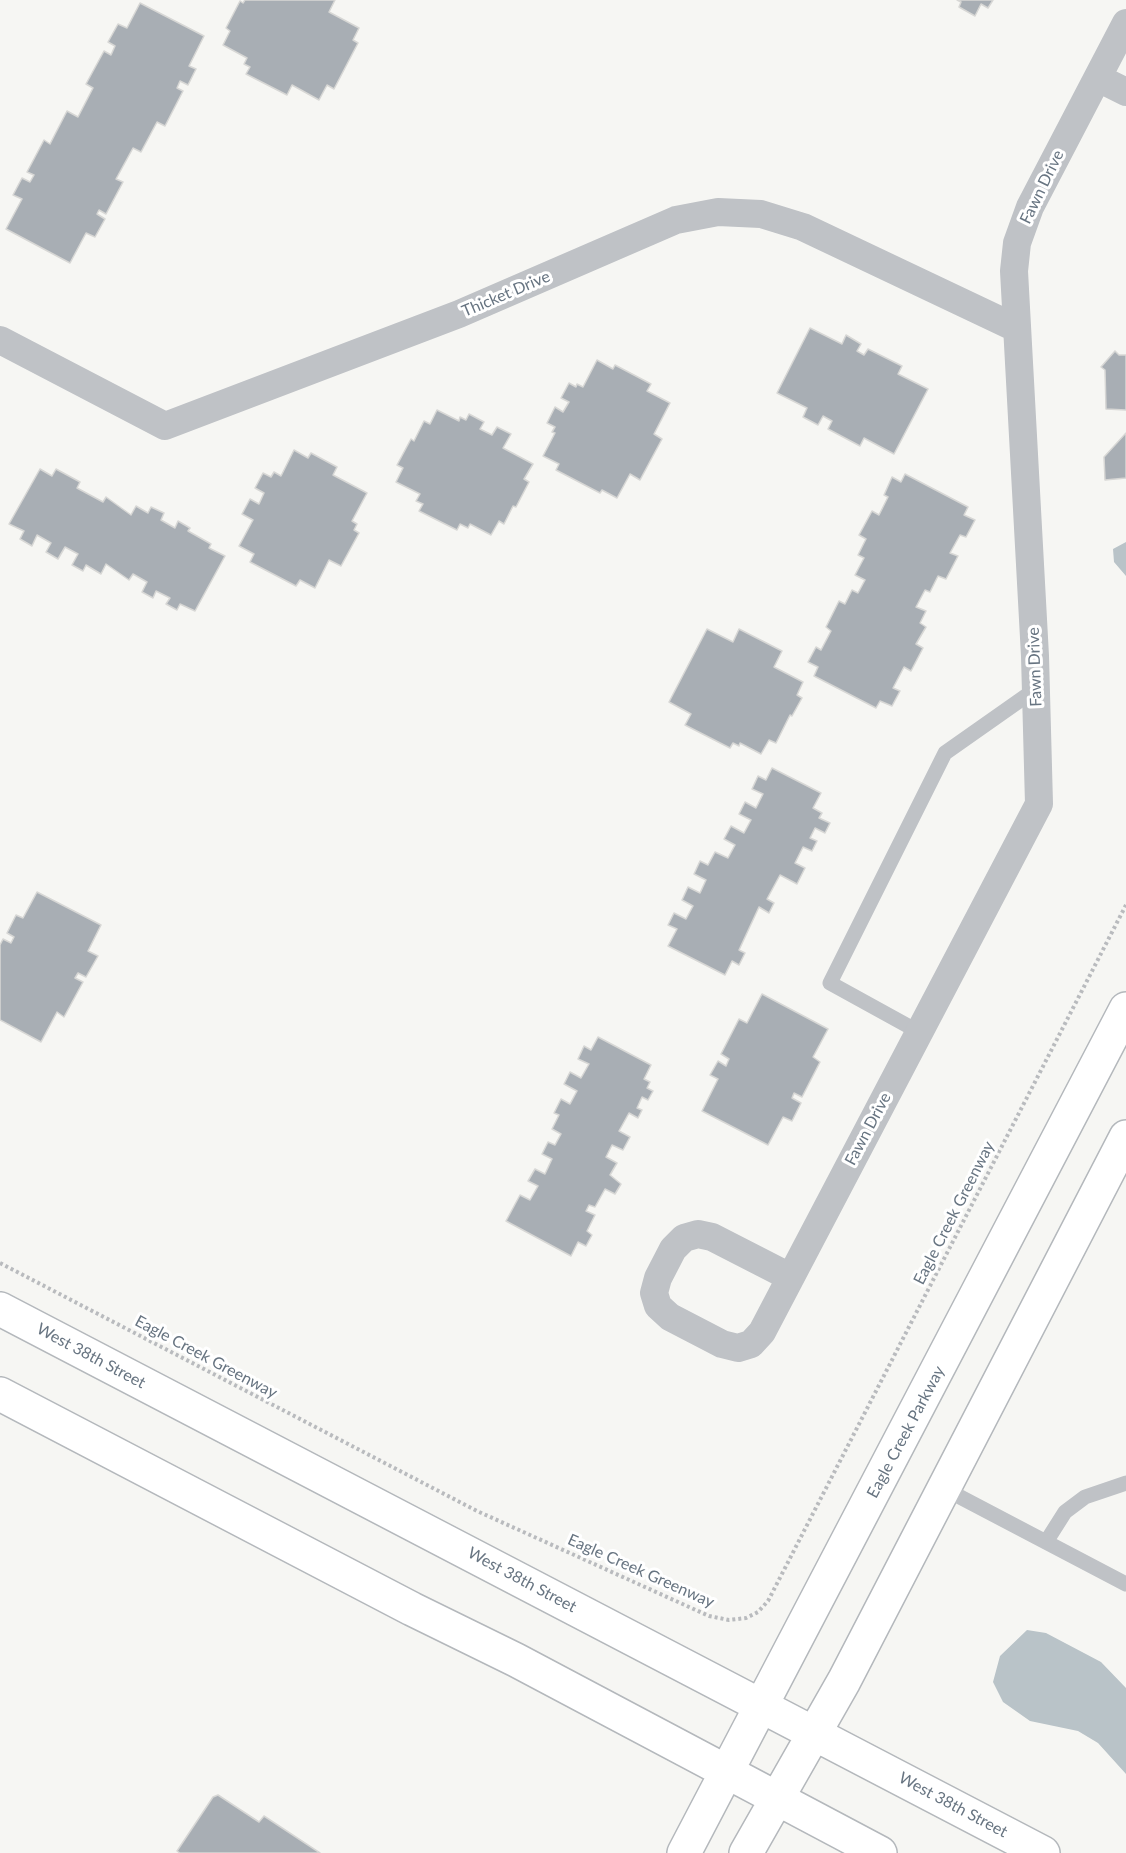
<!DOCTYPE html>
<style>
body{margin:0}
canvas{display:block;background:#f6f6f3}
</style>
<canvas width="1126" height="1853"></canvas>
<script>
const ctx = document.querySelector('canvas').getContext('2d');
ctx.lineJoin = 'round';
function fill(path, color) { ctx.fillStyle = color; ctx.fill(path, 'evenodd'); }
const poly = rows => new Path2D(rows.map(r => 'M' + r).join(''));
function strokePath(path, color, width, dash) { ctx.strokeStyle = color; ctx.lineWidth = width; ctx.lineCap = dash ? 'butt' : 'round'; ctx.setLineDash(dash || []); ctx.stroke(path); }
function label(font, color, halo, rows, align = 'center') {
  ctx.font = font + ' Lato,sans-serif'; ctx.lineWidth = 6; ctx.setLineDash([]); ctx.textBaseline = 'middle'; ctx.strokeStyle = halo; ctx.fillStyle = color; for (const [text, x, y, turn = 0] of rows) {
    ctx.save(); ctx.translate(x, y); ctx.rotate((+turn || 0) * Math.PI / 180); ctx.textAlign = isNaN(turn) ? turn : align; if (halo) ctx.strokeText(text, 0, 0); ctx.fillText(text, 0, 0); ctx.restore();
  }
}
fill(poly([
 [1126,542,1126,576,1114,562,1113,549],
 [1027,1630,1046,1633,1101,1662,1126,1688,1126,1774,1098,1743,1078,1731,1030,1721,1003,1702,993,1682,1000,1656]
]), '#b9c3c8');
const building = poly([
 [245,0,335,0,329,12,359,28,353,40,358,43,334,89,327,85,319,100,292,85,287,95,246,74,250,67,244,64,247,58,223,45,230,31,226,28,240,1,243,3,245,0],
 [957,0,993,0,988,8,981,4,975,16,959,7,961,2,957,0],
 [140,3,204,36,189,66,196,69,188,85,180,81,177,88,183,91,165,126,157,122,141,152,133,148,116,179,123,182,106,214,99,210,97,214,105,219,95,237,86,233,70,263,6,229,22,199,13,195,22,178,30,182,34,175,27,172,44,140,50,144,67,111,78,117,93,88,86,84,104,51,111,55,115,46,108,42,118,24,127,28,140,3],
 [810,328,842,344,846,335,861,344,857,351,864,355,868,349,902,366,898,374,928,389,894,454,864,438,860,446,828,429,832,421,823,416,818,425,803,417,807,408,777,393,810,328],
 [1115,351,1119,355,1126,355,1126,410,1106,409,1105,370,1101,367,1115,351],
 [597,360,613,369,615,365,651,384,647,391,670,403,654,434,662,439,640,480,630,474,617,498,602,490,600,493,556,470,559,464,543,456,555,433,552,432,555,427,547,423,555,407,563,412,569,402,561,398,569,383,576,387,577,384,583,387,597,360],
 [437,410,459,421,460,417,466,420,469,414,484,422,480,429,492,435,497,427,511,434,503,448,533,464,524,479,529,482,516,507,513,506,504,524,499,521,491,535,470,524,468,528,460,524,457,530,419,511,423,504,416,501,420,494,396,482,403,468,397,465,411,439,414,441,424,421,430,424,437,410],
 [1126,433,1126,478,1105,480,1104,457,1126,433],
 [294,450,308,458,311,453,337,467,333,475,367,493,352,521,357,524,354,530,359,533,341,566,329,560,315,588,300,580,296,586,250,562,254,554,239,546,253,520,242,514,250,499,259,504,264,493,255,488,263,473,271,477,274,472,281,476,294,450],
 [40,469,52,476,56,469,80,482,77,488,103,502,106,497,131,515,136,506,148,513,151,507,164,513,161,520,175,528,178,521,190,528,188,531,211,544,209,548,225,556,195,611,180,604,177,610,166,604,170,598,156,591,153,598,142,592,147,582,133,574,129,580,106,564,101,574,86,565,83,571,72,565,78,554,65,547,58,559,46,552,51,543,37,535,32,546,20,539,24,531,9,524,40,469],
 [905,474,968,507,964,515,975,520,966,537,960,535,950,553,958,556,946,579,938,576,930,592,925,590,916,607,926,611,920,623,926,627,916,644,923,648,911,671,904,667,893,688,900,691,892,706,880,701,876,708,814,676,818,667,808,662,816,647,821,650,831,631,826,627,839,601,845,604,852,590,858,593,865,580,855,575,864,558,858,555,866,539,859,535,872,511,879,515,888,497,884,495,892,477,901,482,905,474],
 [707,629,733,642,739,629,782,651,774,667,803,682,797,695,802,698,792,716,790,715,776,743,769,740,761,754,740,743,739,746,733,743,730,748,685,725,691,714,669,702,707,629],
 [772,768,821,793,813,808,822,813,819,818,830,823,825,833,815,828,810,838,817,841,812,851,803,847,795,863,805,868,797,884,780,875,767,899,774,903,769,913,759,907,739,950,745,953,739,965,732,961,725,975,668,946,677,929,668,925,674,913,686,919,693,906,682,900,688,887,700,893,706,880,694,874,700,861,708,865,715,852,728,858,735,845,724,839,731,826,744,833,751,820,739,814,745,802,756,808,763,794,752,789,758,776,766,780,772,768],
 [37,892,101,925,88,951,98,956,86,977,78,973,75,978,83,982,64,1017,57,1012,41,1042,0,1020,0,945,3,939,11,943,14,937,7,933,16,915,23,918,37,892],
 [762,994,828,1029,813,1057,820,1062,802,1097,794,1093,792,1098,801,1103,792,1121,783,1117,768,1145,702,1111,718,1079,710,1075,718,1061,726,1066,729,1059,721,1054,739,1019,747,1023,762,994],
 [598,1037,651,1065,644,1079,650,1082,647,1088,653,1091,648,1100,642,1097,637,1108,642,1110,638,1118,629,1113,619,1131,630,1137,623,1150,612,1145,606,1157,617,1163,610,1175,621,1184,615,1194,605,1189,595,1207,589,1205,586,1211,595,1215,587,1231,592,1235,586,1246,578,1242,571,1256,506,1221,520,1195,530,1200,538,1186,528,1181,535,1169,545,1174,552,1159,542,1154,548,1142,555,1145,561,1134,552,1129,559,1115,554,1113,561,1099,570,1104,577,1091,564,1084,570,1072,581,1078,589,1064,578,1059,584,1046,591,1050,598,1037],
 [218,1795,259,1822,264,1816,320,1853,180,1853,177,1851,213,1797,218,1795]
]);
fill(building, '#a8aeb4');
strokePath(building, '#d7d7d5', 1.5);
const secondary = poly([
 [0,1309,1043,1853],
 [0,1394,412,1609,516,1660,880,1853],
 [684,1853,1126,1009],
 [746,1853,844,1681,1126,1137]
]);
strokePath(secondary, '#b4b8bc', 36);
strokePath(poly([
 [0,1263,477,1511,709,1616,729,1620,746,1618,758,1612,768,1601,1126,905]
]), '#b9bbbe', 4, [3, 3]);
strokePath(poly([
 [919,1032,830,983,945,753,1036,689],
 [943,1488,1126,1584],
 [1046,1542,1065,1512,1085,1497,1126,1483]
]), '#bfc2c6', 15);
strokePath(poly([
 [1098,78,1126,92],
 [0,340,165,426,459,314,676,220,718,212,761,214,803,227,1016,328],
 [790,1277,712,1237,698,1234,684,1238,673,1249,658,1278,654,1293,658,1306,670,1317,722,1344,738,1348,751,1344,762,1332,1039,804,1035,656,1014,271,1017,243,1030,207,1126,23]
]), '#bfc2c6', 28);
strokePath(secondary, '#fff', 33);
label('16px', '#677481', '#fff', [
 ["Fawn Drive",1042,187,-64],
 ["Thicket Drive",506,294,-23],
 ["Fawn Drive",1035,667,-92],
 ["Fawn Drive",868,1129,-62],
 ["Eagle Creek Greenway",954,1213,-63],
 ["West 38th Street",91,1356,28],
 ["Eagle Creek Greenway",206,1357,28],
 ["Eagle Creek Parkway",906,1432,-62],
 ["Eagle Creek Greenway",641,1571,24],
 ["West 38th Street",522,1580,28],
 ["West 38th Street",953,1805,28]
]);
</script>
